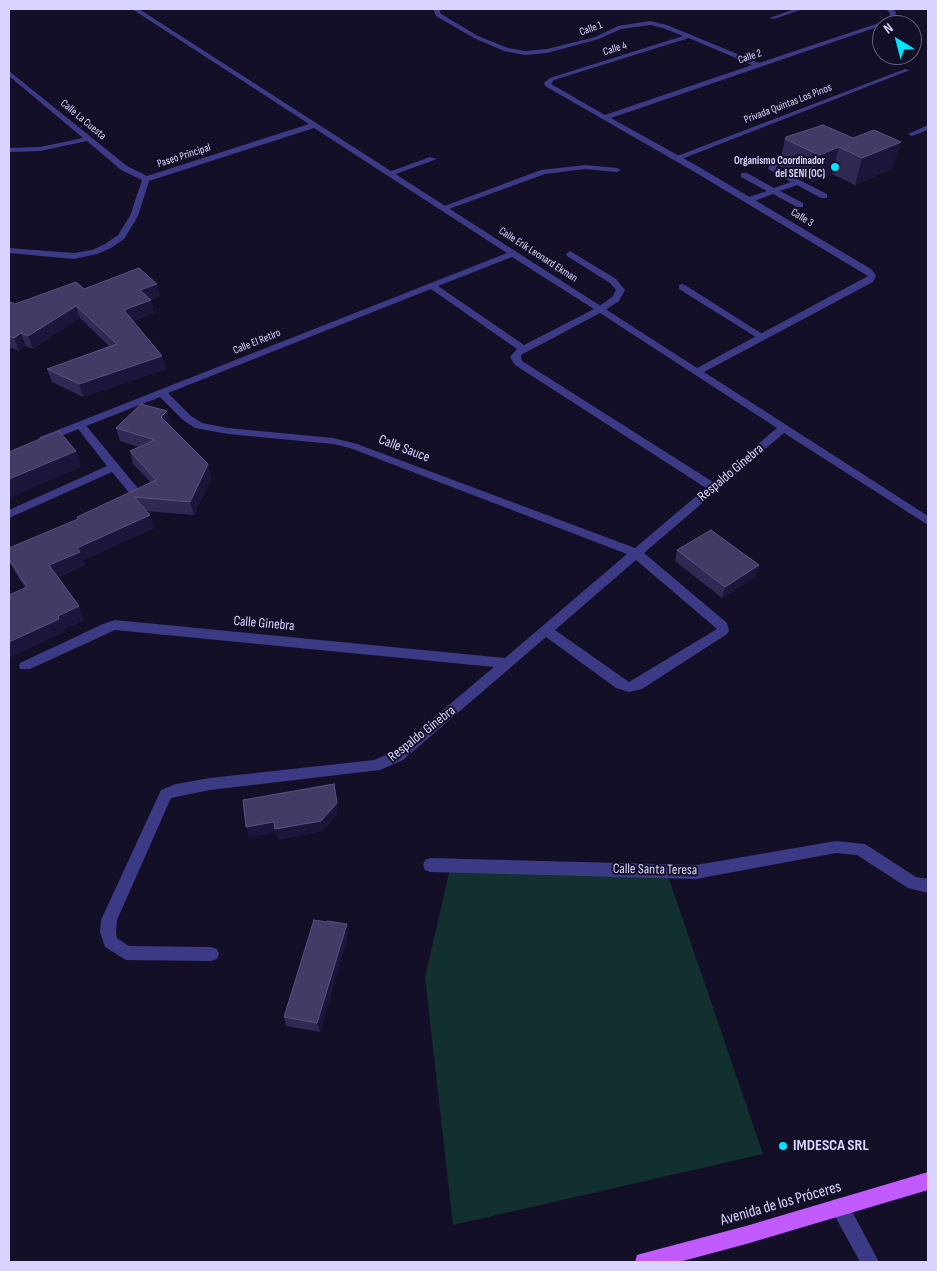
<!DOCTYPE html>
<meta charset="utf-8">
<style>
body{margin:0}
#map{position:relative;width:937px;height:1271px;overflow:hidden;background:#130f26;font-family:"Sofia Sans Condensed",sans-serif}
canvas{display:block}
.frame{position:absolute;inset:0;border:10px solid #d9d4ff;pointer-events:none}
.north{position:absolute;left:872px;top:15px;width:50px;height:50px;box-sizing:border-box;background:#130f26;border:1px solid #625e7d;border-radius:50%;rotate:323deg;font-size:14px;font-weight:700;line-height:20px;text-align:center;color:#d9d4ff}
.north::after{content:'';display:block;margin:auto;width:18px;height:22px;background:#00e5ff;clip-path:polygon(50% 0,100% 100%,50% 72%,0 100%)}
</style>
<div id="map">
<canvas width="937" height="1271"></canvas>
<div class="frame"></div>
<div class="north">N</div>
</div>
<script>
const ctx = document.querySelector('canvas').getContext('2d');
ctx.lineJoin = 'round';
function fill(path, color) { ctx.fillStyle = color; ctx.fill(path, 'evenodd'); }
const poly = rows => new Path2D(rows.map(r => 'M' + r).join(''));
function strokePath(path, color, width, dash) { ctx.strokeStyle = color; ctx.lineWidth = width; ctx.lineCap = dash ? 'butt' : 'round'; ctx.setLineDash(dash || []); ctx.stroke(path); }
function label(font, color, halo, rows, align = 'center') {
  ctx.font = font + ' "Sofia Sans Condensed",sans-serif'; ctx.lineWidth = 4; ctx.setLineDash([]); ctx.textBaseline = 'middle'; ctx.strokeStyle = halo; ctx.fillStyle = color; for (const [text, x, y, turn = 0] of rows) {
    ctx.save(); ctx.translate(x, y); ctx.rotate((+turn || 0) * Math.PI / 180); ctx.textAlign = isNaN(turn) ? turn : align; if (halo) ctx.strokeText(text, 0, 0); ctx.fillText(text, 0, 0); ctx.restore();
  }
}
fill(poly([
 [450,869,668,876,763,1154,453,1225,425,977]
]), '#12302f');
fill(poly([
 [905,69,910,70,679,160,672,158,905,69],
 [796,151,799,151,799,155,779,162,776,168,827,194,827,198,821,198,797,185,780,191,803,203,803,207,797,207,773,194,752,202,746,202,746,198,767,191,741,177,741,173,747,173,774,188,791,182,768,169,773,159,796,151],
 [430,157,437,159,393,175,386,173,430,157],
 [585,165,617,168,621,170,617,172,585,169,545,174,446,210,439,208,541,170,585,165],
 [570,251,616,279,625,290,619,301,604,311,598,311,598,307,612,297,616,290,610,283,567,256,566,254,570,251],
 [682,284,685,285,767,337,762,340,759,339,679,289,679,285,682,284],
 [80,422,84,423,141,492,143,495,141,498,134,505,126,505,124,502,131,495,112,472,9,518,9,510,107,466,75,425,80,422]
]), '#3d3a85');
fill(poly([
 [132,9,139,9,697,368,868,276,693,171,545,86,544,83,550,78,683,36,663,28,650,25,621,29,599,39,547,53,525,55,504,51,474,38,436,16,433,9,439,9,441,14,478,36,508,48,525,51,547,49,595,37,618,26,650,21,667,25,759,63,882,22,889,18,890,13,886,9,892,9,896,12,894,20,886,24,611,118,699,167,871,269,875,274,876,276,873,282,704,372,928,516,928,525,784,433,644,553,727,623,729,631,727,634,642,689,629,692,616,688,546,637,403,760,380,770,210,790,171,798,117,920,116,932,117,938,129,946,211,947,217,949,219,954,217,959,211,961,126,960,105,947,100,932,101,920,161,790,176,784,210,778,374,760,393,752,494,667,115,630,30,669,20,669,19,666,20,663,103,624,115,620,505,658,627,554,350,448,333,444,228,434,195,428,183,420,160,397,48,441,40,441,39,439,40,437,507,253,314,128,149,181,138,216,124,239,111,248,97,254,74,259,9,253,9,248,74,253,92,250,105,244,118,235,130,216,142,180,121,170,87,141,40,151,9,152,9,148,40,147,83,138,9,76,9,71,127,166,147,176,309,124,132,9],
 [689,38,752,65,605,115,551,84,554,80,689,38],
 [512,257,594,309,524,345,438,286,512,257],
 [431,289,517,349,510,357,515,365,706,488,635,548,357,444,333,438,228,428,202,423,191,416,168,393,431,289],
 [600,313,777,428,713,482,522,361,521,355,600,313],
 [636,560,717,629,629,682,555,630,636,560],
 [795,9,803,9,774,19,769,18,795,9],
 [928,125,928,130,912,136,908,134,928,125],
 [836,841,865,844,916,877,928,879,928,893,908,888,857,855,836,853,696,879,430,872,425,870,423,865,425,860,430,858,696,865,836,841],
 [839,1198,846,1200,879,1262,860,1262,830,1207,832,1200,839,1198]
]), '#3d3a85');
fill(poly([
 [928,1172,928,1190,746,1244,679,1262,635,1262,637,1255,644,1253,746,1226,928,1172]
]), '#c25bff');
fill(poly([
 [823,125,893,168,855,185,832,174,812,182,779,166,785,139],
 [84,289,160,296,151,300,154,313,133,321,166,369,83,397,52,382,47,369,109,346,80,318,33,349,26,346,19,351,9,347,9,304,15,304],
 [167,411,170,424,169,426,208,464,211,478,194,515,146,511,150,515,154,528,83,560,85,565,58,577,79,606,84,620,64,629,65,632,25,588,9,562,9,548,78,519,77,517,151,483,133,464,130,451,139,447,120,441,116,428],
 [677,550,759,565,756,577,722,598,675,561],
 [348,934,320,1032,286,1026,284,1017]
]), '#312854');
fill(poly([
 [901,142,893,168,855,185,862,158],
 [839,147,832,174,812,182,819,155],
 [157,284,160,296,143,303,140,290],
 [151,300,154,313,127,323,124,310],
 [76,306,80,318,33,349,28,336],
 [21,333,26,346,19,351,14,338],
 [162,356,166,369,83,397,79,384],
 [167,411,170,424,164,430,161,417],
 [76,451,81,467,9,498,9,479],
 [208,464,211,478,194,515,190,502],
 [150,515,154,528,83,560,85,565,54,578,49,565,77,548],
 [759,565,756,577,722,598,725,587],
 [79,606,84,620,64,629,65,632,9,658,9,642,58,616],
 [334,784,338,814,323,831,278,840,276,833,249,837,246,827,274,822],
 [347,924,348,934,320,1032,317,1023]
]), '#1d163a');
const building = poly([
 [823,125,853,138,874,130,901,142,862,158,839,147,819,155,785,139,786,137,823,125],
 [139,268,157,284,140,290,151,300,124,310,162,356,79,384,47,369,117,344,76,306,28,336,21,333,14,338,9,336,9,304,11,302,15,304,76,282,84,289,139,268],
 [141,404,167,411,161,417,208,464,190,502,134,497,150,515,77,548,80,552,49,565,79,606,58,616,59,619,9,642,9,595,27,587,9,559,9,548,78,519,77,517,156,480,130,451,155,440,116,428,141,404],
 [59,431,76,451,9,479,9,452,59,431],
 [711,530,759,565,725,587,677,550,711,530],
 [334,784,337,803,321,821,275,829,274,822,246,827,243,800,334,784],
 [314,920,326,922,327,921,347,924,317,1023,284,1017,314,920]
]);
fill(building, '#433a66');
strokePath(building, '#5a527e', 1);
for (const [x, y, r, color] of [
 [835,167,5,"#00e5ff"],
 [783,1146,5,"#00e5ff"]
]) { const dot = new Path2D(); dot.arc(x, y, r, 0, 2 * Math.PI); ctx.fillStyle = color; ctx.fill(dot); strokePath(dot, '#130f26', 2); }
label('11px', '#d9d4ff', '#130f26', [
 ["Calle 1",591,29,-20],
 ["Calle 4",615,49,-17],
 ["Calle 2",750,57,-19],
 ["Privada Quintas Los Pinos",788,104,-21],
 ["Calle La Cuesta",83,120,40],
 ["Paseo Principal",184,156,-18],
 ["Calle 3",802,218,31],
 ["Calle Erik Leonard Ekman",538,255,33],
 ["Calle El Retiro",257,342,-22]
]);
label('bold 11px', '#d9d4ff', '#130f26', [
 ["Organismo Coordinador",825,161],
 ["del SENI (OC)",825,174]
], 'right');
label('14px', '#d9d4ff', '#130f26', [
 ["Calle Sauce",404,449,21],
 ["Respaldo Ginebra",731,473,-40],
 ["Calle Ginebra",264,624,5],
 ["Respaldo Ginebra",422,734,-38],
 ["Calle Santa Teresa",655,870,1]
]);
label('bold 16px', '#d9d4ff', '#130f26', [
 ["IMDESCA SRL",793,1146]
], 'left');
label('16px', '#d9d4ff', '#130f26', [
 ["Avenida de los Próceres",781,1204,-16]
]);
</script>
